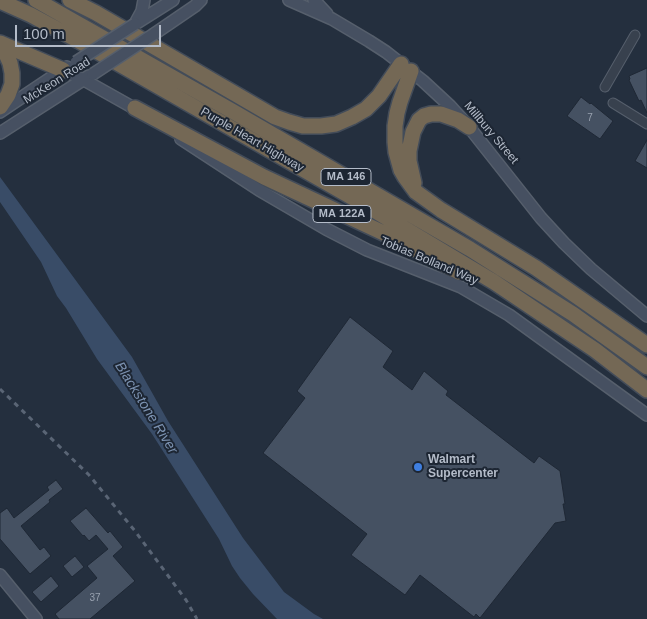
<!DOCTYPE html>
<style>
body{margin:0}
#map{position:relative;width:647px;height:619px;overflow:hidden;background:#242f3e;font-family:Arial,sans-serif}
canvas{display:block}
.scale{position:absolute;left:15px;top:25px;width:146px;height:22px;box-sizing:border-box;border:2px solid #b4bcc9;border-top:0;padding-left:6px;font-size:15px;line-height:18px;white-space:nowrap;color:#b4bcc9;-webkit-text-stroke:4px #1d2633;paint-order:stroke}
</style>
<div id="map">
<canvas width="647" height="619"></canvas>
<div class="scale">100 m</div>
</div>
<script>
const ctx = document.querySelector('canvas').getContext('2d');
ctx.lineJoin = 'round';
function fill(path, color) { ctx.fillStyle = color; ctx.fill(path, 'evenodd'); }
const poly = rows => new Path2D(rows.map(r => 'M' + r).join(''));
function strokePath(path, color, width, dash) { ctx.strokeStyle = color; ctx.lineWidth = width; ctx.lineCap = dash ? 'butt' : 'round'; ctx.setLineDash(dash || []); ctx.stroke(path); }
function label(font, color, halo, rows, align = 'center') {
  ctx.font = font + ' Arial,sans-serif'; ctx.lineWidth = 4; ctx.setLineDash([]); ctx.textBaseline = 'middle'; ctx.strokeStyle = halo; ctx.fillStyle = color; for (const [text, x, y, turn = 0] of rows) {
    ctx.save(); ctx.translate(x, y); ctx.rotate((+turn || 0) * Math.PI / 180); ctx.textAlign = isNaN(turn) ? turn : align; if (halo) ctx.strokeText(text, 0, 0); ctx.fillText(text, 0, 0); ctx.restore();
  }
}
fill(poly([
 [0,177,132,357,168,421,243,538,284,592,314,614,323,619,277,619,253,594,240,578,232,566,219,539,152,434,97,359,66,308,57,296,41,262,0,202]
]), '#394c67');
const building = poly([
 [647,68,647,113,641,100,639,101,629,80,630,79,629,76,647,68],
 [581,97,590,104,591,103,613,121,600,139,567,116,581,97],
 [647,140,647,168,635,161,647,140],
 [350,317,393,351,383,367,412,390,424,371,448,391,446,395,534,463,539,456,560,471,565,504,563,504,566,521,555,523,480,618,476,614,474,617,420,575,405,595,351,555,367,534,263,453,305,398,297,391,350,317],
 [56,480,63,489,49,500,50,502,21,526,40,550,44,547,51,556,30,574,0,539,0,513,7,508,14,518,49,490,47,487,56,480],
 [86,508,108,533,110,531,123,547,113,556,135,581,90,619,59,619,55,614,97,578,87,566,108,549,96,535,89,541,84,535,83,536,70,521,86,508],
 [75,556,84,567,72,577,63,566,75,556],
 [51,576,59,586,41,602,32,592,51,576]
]);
fill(building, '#455162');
strokePath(building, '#1f2835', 1);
const street = poly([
 [605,87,635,35],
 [613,103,647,124]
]);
const secondary = poly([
 [289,0,332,19,369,41,386,52,423,81,450,106,469,127,541,218,564,243,591,269,647,316],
 [314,0,327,14],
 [136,22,142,11,144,0],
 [135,24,173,0],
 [154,34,195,6,201,0],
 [63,70,84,80,141,112],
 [0,112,67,67],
 [0,133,89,76],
 [181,139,259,190,326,229,367,250,461,287,509,315,647,415],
 [0,575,36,619]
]);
const highway = poly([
 [36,0,232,111,470,249,573,314,647,367],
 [70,0,96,13,275,117,289,122,303,126,321,126,336,124,352,117,366,109,379,96,401,64],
 [0,1,31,15,79,41,362,203,494,282,595,350,647,390],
 [0,43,63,70],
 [0,47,6,54,10,63,12,73,12,84,8,95,0,107],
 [411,71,400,102,397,113,395,126,395,142,396,152,401,170,405,177,416,192,441,210,536,268,647,345],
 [135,108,264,177,390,236,459,272],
 [414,183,409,161,409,151,413,132,419,120,424,116,431,114,441,114,458,120,469,127]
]);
strokePath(street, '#565f6c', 11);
strokePath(secondary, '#565f6c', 14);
strokePath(highway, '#434c59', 18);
strokePath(street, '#38414e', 9);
strokePath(secondary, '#465061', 11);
strokePath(highway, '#746855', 15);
strokePath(poly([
 [0,389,89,475,135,531,186,600,197,619]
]), '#5a6575', 3, [5, 5]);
const secondaryBridge = poly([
 [76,62,135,24],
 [93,74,154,34]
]);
strokePath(secondaryBridge, '#565f6c', 14, []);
strokePath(secondaryBridge, '#465061', 11);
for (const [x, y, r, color] of [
 [418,467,5,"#3f7fe0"]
]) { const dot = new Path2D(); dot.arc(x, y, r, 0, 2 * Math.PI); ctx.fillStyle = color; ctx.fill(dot); strokePath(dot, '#1d2633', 2); }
label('10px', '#98a1af', null, [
 ["7",590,118],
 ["37",95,598]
]);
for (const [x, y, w] of [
 [346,177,50],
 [342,214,58]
]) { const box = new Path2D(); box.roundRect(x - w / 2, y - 8.5, w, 17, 4); ctx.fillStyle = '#1d2633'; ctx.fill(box); strokePath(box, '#b4bcc9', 1); }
label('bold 11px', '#b4bcc9', null, [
 ["MA 146",346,177],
 ["MA 122A",342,214]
]);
label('12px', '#b4bcc9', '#1d2633', [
 ["McKeon Road",57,81,-32],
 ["Millbury Street",491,133,50],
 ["Purple Heart Highway",252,140,30],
 ["Tobias Bolland Way",429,261,23]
]);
label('bold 12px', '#b4bcc9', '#1d2633', [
 ["Walmart",428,460],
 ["Supercenter",428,474]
], 'left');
label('italic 14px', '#7c92b1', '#1d2633', [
 ["Blackstone River",146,408,58]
]);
</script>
